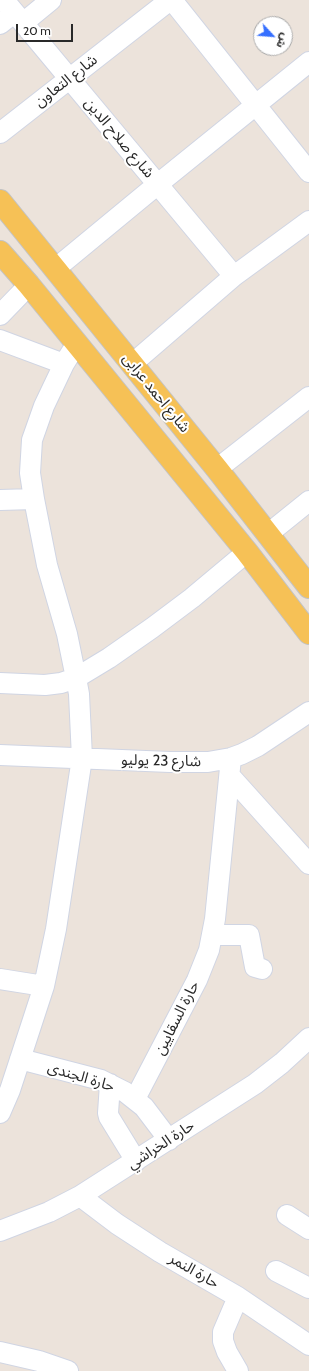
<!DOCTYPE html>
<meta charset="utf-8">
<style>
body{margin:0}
#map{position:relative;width:309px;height:1371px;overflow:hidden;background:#ece3db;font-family:Cabin,"Noto Sans Arabic",sans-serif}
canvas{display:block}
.north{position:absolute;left:253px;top:16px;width:40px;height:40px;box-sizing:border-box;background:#fff;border:1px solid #a9a9a9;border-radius:50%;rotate:116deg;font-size:11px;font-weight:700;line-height:16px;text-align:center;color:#292929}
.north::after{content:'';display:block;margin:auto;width:14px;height:18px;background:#356fff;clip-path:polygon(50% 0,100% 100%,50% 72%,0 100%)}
.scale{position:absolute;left:16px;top:24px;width:57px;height:18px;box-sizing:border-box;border:2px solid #292929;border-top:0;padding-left:5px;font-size:12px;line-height:14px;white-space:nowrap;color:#292929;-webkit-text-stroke:3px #fff;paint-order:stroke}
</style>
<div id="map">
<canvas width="309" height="1371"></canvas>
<div class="north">ش</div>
<div class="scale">20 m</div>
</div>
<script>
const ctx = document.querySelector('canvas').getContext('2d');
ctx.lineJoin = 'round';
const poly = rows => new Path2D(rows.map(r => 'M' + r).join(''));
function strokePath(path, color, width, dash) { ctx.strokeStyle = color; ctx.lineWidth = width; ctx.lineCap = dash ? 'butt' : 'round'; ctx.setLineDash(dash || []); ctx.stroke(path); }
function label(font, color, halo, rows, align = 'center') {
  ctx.font = font + ' Cabin,"Noto Sans Arabic",sans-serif'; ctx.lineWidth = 4; ctx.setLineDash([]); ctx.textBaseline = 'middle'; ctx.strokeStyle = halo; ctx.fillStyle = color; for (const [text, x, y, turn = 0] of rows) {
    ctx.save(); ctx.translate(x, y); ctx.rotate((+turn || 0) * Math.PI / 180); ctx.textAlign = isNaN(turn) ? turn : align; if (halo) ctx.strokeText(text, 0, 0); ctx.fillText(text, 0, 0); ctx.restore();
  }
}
const minor = poly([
 [4,0,234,276],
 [172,0,309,172],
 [23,23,51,0],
 [0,24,14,13],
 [0,133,170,0],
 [55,269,158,184,309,62],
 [0,315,29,285],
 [0,340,64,364],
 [132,364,234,276,309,221],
 [217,469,309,397],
 [34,499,30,473,32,440,44,406,64,364,77,343],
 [0,500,34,499,47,565,67,634,76,678,79,694,82,758,56,929,44,986,10,1090,0,1113],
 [268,534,309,501],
 [0,683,45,685,61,683,76,678,109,658,152,628,192,598,247,552],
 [0,755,170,762,208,762,231,758,242,754,258,746,309,712],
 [230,776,309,864],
 [213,935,249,935,255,967,262,969],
 [0,979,44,986],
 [20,1059,101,1080,125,1092,144,1107,169,1140],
 [110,1084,108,1113,109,1117,136,1161],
 [135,1099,197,980,209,950,215,919,231,758],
 [80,1196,117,1224,160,1252,238,1297,309,1345],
 [287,1215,309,1229],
 [0,1231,49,1212,80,1196,255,1084,282,1063,309,1038],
 [276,1271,309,1288],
 [0,1352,39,1361,68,1371],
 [238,1371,227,1352,223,1341,223,1332,238,1297]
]);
const major = poly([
 [0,201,217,469,309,587],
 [0,252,29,285,247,552,309,633]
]);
strokePath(minor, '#d0d5e3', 22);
strokePath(major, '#c3c3c3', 24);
strokePath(minor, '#fff', 20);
strokePath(major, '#f6c156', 22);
label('15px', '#292929', '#fff', [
 ["شارع التعاون",66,81,-38],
 ["شارع صلاح الدين",119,138,50],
 ["شارع احمد عرابى",156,393,51],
 ["شارع 23 يوليو",161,761,1],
 ["حارة السقايين",177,1018,-63],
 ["حارة الجندى",81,1077,17],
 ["حارة الخراشي",161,1145,-33],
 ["حارة النمر",194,1271,30]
]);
</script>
